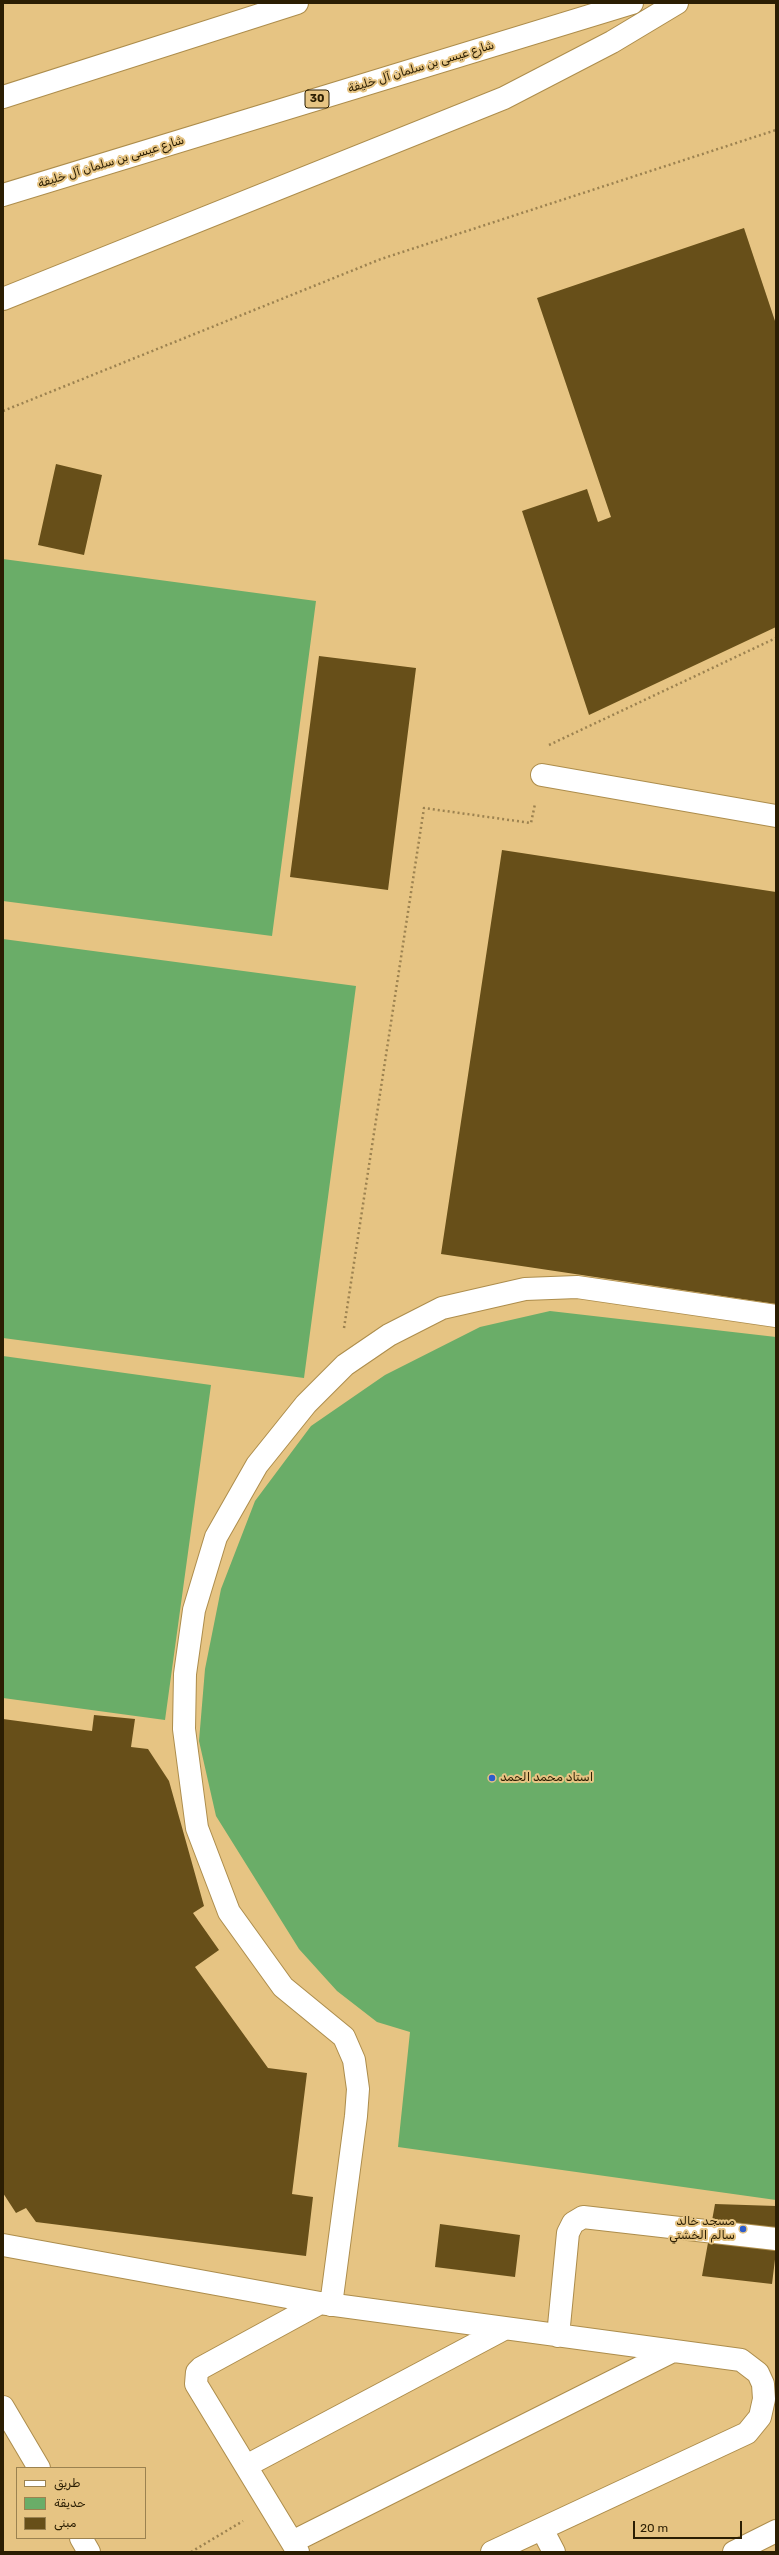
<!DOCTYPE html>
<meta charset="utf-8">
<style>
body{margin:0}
#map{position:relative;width:779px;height:2555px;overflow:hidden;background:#e6c483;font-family:Rubik,"Noto Naskh Arabic",sans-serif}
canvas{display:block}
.frame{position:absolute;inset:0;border:4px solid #2b1e03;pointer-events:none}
.legend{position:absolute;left:16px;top:2467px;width:130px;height:72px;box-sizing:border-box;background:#e6c483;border:1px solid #9b8250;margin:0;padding:5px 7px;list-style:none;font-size:12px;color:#2b1e03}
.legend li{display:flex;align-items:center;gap:8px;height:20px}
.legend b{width:20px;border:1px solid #9b8250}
.scale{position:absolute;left:633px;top:2521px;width:109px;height:18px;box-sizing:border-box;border:2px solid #2b1e03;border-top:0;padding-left:5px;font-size:12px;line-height:14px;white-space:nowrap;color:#2b1e03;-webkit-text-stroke:3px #e6c483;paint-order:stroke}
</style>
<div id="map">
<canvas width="779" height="2555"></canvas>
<div class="frame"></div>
<ul class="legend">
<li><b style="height:5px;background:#fff"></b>طريق</li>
<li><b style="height:11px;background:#6aad68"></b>حديقة</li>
<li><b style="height:11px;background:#674f19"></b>مبنى</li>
</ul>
<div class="scale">20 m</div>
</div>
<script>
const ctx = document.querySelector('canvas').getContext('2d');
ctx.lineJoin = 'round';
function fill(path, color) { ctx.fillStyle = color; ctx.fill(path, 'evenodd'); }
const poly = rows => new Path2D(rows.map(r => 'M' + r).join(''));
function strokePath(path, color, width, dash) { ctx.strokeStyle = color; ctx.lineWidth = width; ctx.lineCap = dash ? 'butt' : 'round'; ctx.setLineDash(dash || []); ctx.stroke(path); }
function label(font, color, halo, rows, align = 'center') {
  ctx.font = font + ' Rubik,"Noto Naskh Arabic",sans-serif'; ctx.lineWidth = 4; ctx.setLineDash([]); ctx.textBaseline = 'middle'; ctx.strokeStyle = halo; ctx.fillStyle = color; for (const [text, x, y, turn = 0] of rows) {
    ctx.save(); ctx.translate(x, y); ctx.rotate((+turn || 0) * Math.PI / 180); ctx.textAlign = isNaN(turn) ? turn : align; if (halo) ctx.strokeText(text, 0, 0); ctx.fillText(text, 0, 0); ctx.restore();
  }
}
fill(poly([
 [3,559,316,601,272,936,3,901],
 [3,939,356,986,304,1378,3,1338],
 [550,1311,776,1337,776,2200,398,2147,410,2032,377,2022,337,1991,299,1949,216,1816,199,1741,205,1669,221,1589,255,1501,311,1426,385,1375,480,1327],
 [3,1356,211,1385,165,1720,3,1698]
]), '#6aad68');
fill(poly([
 [744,228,776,324,776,627,589,715,522,511,587,489,598,522,611,517,537,298],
 [56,464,102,475,84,555,38,545],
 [319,656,416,668,388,890,290,877],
 [502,850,776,892,776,1304,441,1254],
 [94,1715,135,1719,131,1747,148,1749,169,1781,204,1906,193,1913,219,1950,195,1967,268,2068,307,2073,292,2194,313,2197,306,2256,36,2222,26,2208,16,2213,3,2193,3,1719,92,1731],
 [715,2204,776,2206,776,2251,772,2284,702,2276],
 [440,2224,520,2235,515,2277,435,2267]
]), '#674f19');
const minor = poly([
 [542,775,776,816],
 [3,2245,320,2303,741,2360,758,2373,763,2384,764,2399,760,2417,747,2433,492,2552],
 [331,2305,356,2116,358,2089,354,2060,344,2037,283,1987,229,1912,197,1828,184,1729,185,1674,194,1610,216,1537,257,1465,306,1404,345,1365,389,1335,442,1308,525,1289,577,1287,776,1316],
 [558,2336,568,2233,573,2223,583,2217,776,2239],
 [246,2466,504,2329],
 [542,2529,554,2552],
 [292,2542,673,2351],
 [298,2552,196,2384,197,2372,201,2368,320,2303],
 [734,2552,776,2531]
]);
const major = poly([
 [3,2407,39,2468],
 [81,2538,89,2552]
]);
const highway = poly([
 [3,97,297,3],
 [3,195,632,3],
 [3,299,504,98,612,42,677,3]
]);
strokePath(minor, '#ad8d4c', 24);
strokePath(major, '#ad8d4c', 24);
strokePath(highway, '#ad8d4c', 24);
strokePath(poly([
 [3,411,381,259,776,130],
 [549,745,776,638],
 [344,1328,424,808,531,823,535,804],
 [191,2552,243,2521]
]), '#9c8250', 2.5, [2, 3]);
strokePath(minor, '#fff', 22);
strokePath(major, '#fff', 22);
strokePath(highway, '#fff', 22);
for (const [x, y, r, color] of [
 [492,1778,4,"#2d5dcc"],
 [743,2229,4,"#2d5dcc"]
]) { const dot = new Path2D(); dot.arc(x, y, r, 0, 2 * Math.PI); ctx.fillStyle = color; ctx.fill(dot); strokePath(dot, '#e6c483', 1.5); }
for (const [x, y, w] of [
 [317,99,24]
]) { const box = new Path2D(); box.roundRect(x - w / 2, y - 9, w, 18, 3); ctx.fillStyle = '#e6c483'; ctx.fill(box); strokePath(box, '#2b1e03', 1); }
label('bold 11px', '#2b1e03', null, [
 ["30",317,99]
]);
label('12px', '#2b1e03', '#e6c483', [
 ["شارع عيسى بن سلمان آل خليفة",421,67,-17],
 ["شارع عيسى بن سلمان آل خليفة",111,162,-17]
]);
label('12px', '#2b1e03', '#e6c483', [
 ["استاد محمد الحمد",500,1778],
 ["مسجد خالد",735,2222,"right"],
 ["سالم الخشتي",735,2236,"right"]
], 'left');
</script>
